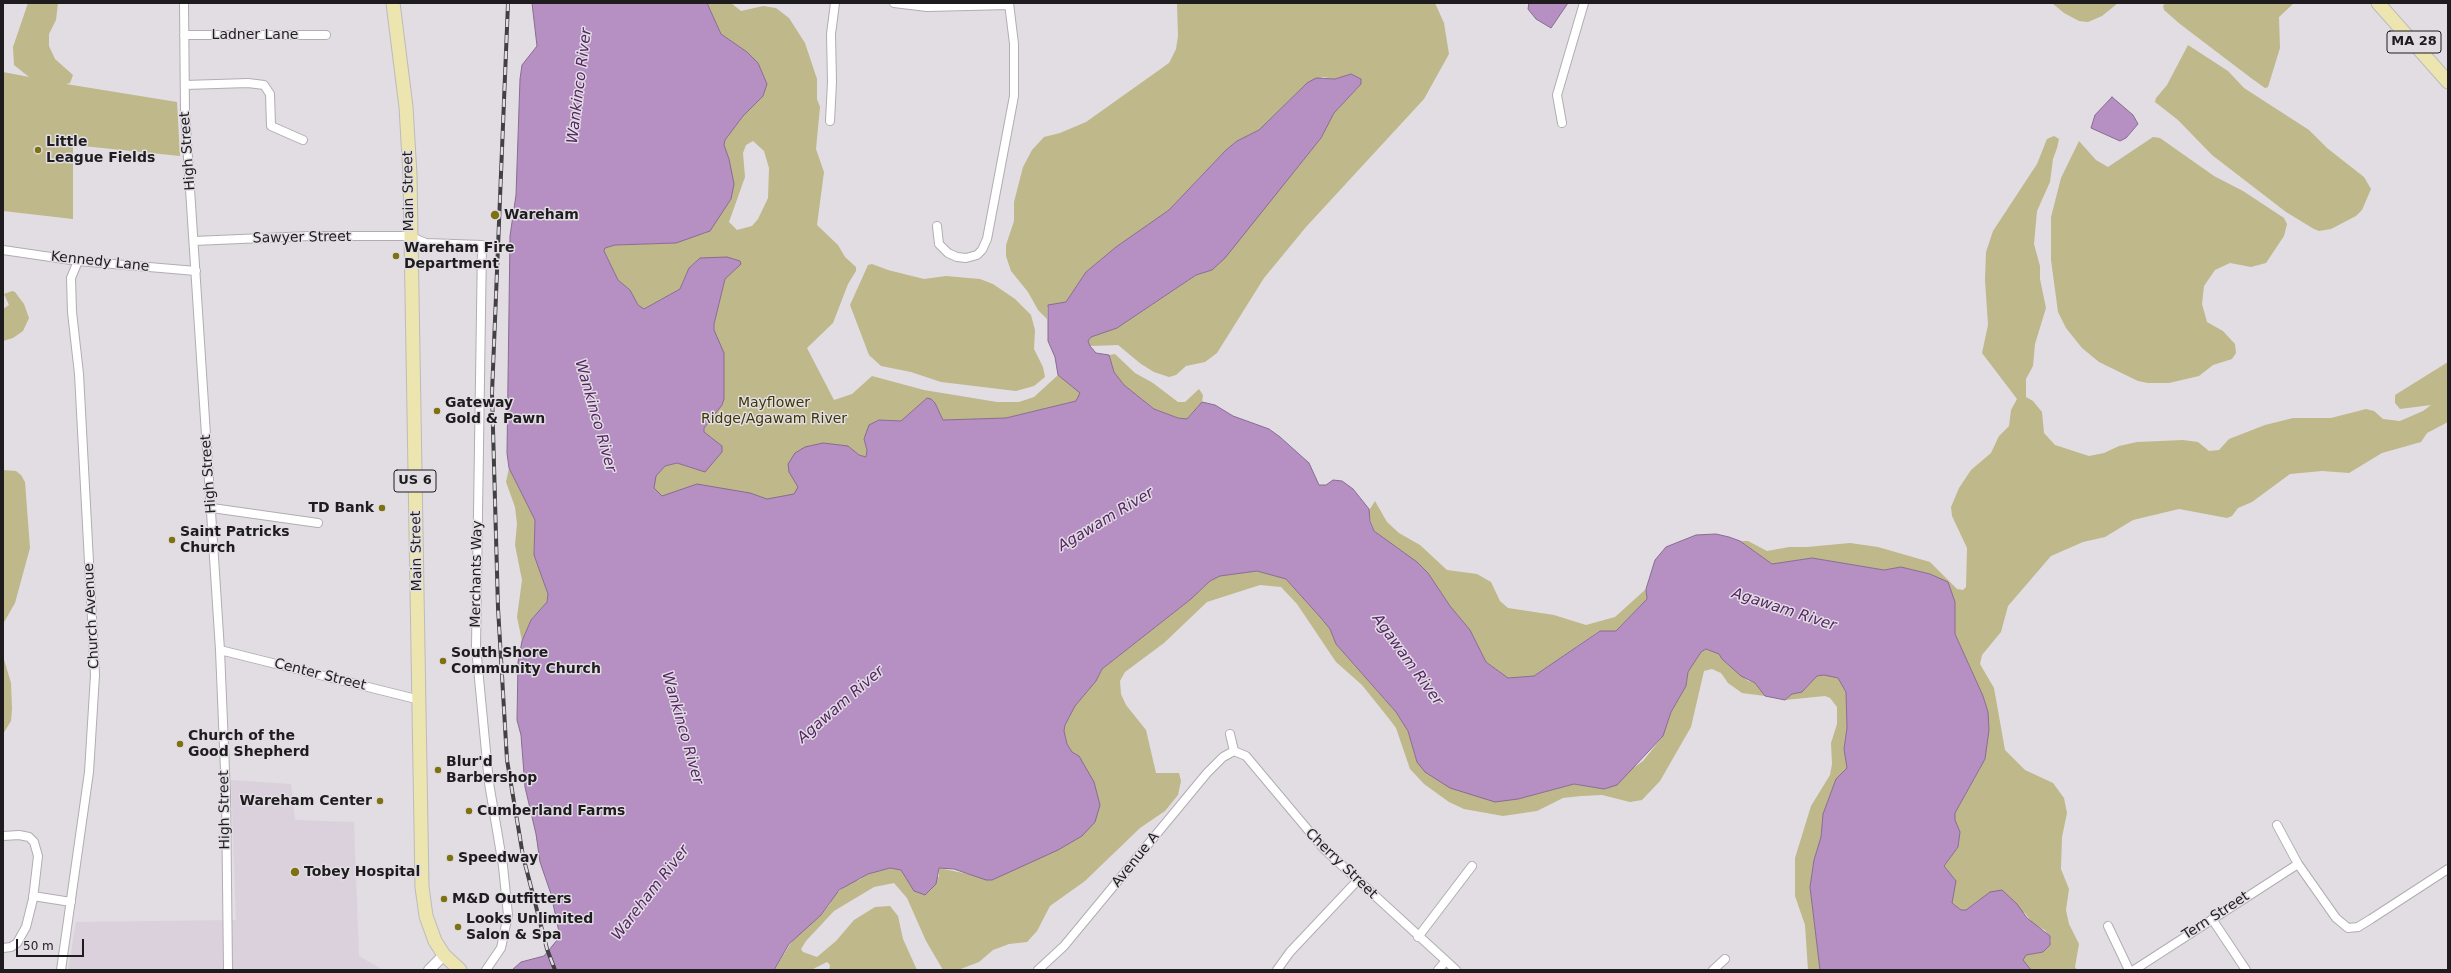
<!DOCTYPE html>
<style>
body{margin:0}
#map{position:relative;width:2451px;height:973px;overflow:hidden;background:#e1dde3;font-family:"DejaVu Sans",sans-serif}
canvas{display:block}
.frame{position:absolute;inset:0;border:4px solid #1e1c1e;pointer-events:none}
.scale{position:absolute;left:16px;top:939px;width:68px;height:18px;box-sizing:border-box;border:2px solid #1e1c1e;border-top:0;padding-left:5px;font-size:12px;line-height:14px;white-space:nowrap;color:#1e1c1e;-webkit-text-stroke:3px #e1dde3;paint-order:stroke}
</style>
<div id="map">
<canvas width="2451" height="973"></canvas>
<div class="frame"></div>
<div class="scale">50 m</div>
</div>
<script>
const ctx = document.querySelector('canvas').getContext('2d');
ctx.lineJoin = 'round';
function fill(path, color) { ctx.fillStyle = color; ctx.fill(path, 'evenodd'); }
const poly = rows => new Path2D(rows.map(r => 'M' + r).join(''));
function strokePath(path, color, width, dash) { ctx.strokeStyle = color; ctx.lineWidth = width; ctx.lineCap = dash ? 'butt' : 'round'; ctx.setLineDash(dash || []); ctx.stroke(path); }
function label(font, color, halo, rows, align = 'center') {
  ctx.font = font + ' "DejaVu Sans",sans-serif'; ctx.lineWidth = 3; ctx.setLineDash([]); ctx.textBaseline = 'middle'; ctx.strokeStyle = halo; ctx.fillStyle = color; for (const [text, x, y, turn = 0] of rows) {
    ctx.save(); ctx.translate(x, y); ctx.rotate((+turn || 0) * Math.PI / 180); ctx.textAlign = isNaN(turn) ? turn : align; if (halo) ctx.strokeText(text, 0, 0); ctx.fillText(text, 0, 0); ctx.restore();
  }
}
fill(poly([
 [231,780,291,784,295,820,354,822,359,956,383,970,68,970,76,922,236,920]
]), '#dad1dd');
fill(poly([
 [28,3,58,3,56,20,49,34,49,46,55,59,73,75,70,83,66,84,177,102,180,156,73,145,73,219,3,211,3,72,29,77,14,65,13,47],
 [707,3,731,3,741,11,763,6,776,8,789,18,805,43,817,79,817,99,820,107,816,149,824,172,817,225,838,245,845,257,856,267,856,271,848,284,833,323,807,348,834,400,852,394,872,376,924,390,997,402,1019,402,1034,397,1058,375,1081,393,1076,401,1006,418,943,420,935,403,927,398,901,421,879,420,864,439,867,450,866,457,859,455,848,446,803,505,662,496,654,488,655,476,665,466,677,463,702,471,715,441,704,432,704,428,714,415,714,324,725,279,740,264,700,258,689,268,680,289,644,309,638,305,630,290,618,280,604,251,605,248,615,245,676,243,695,235,706,233,731,199,729,159,724,145,725,140,743,116,763,96,767,84,758,63,747,52,721,34],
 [753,141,764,151,769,168,768,198,758,219,752,226,737,230,729,222,745,177,743,153,746,145],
 [1177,3,1435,3,1444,23,1449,54,1424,99,1306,227,1264,278,1217,353,1205,362,1186,366,1176,375,1169,377,1154,372,1141,364,1118,345,1090,346,1088,341,1091,337,1117,328,1196,275,1212,270,1302,162,1321,138,1334,113,1361,84,1361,79,1351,74,1335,79,1323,77,1307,83,1259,130,1237,141,1226,150,1169,210,1116,247,1086,272,1066,302,1047,307,1047,319,1038,310,1028,292,1011,271,1006,256,1006,245,1014,221,1014,202,1023,167,1032,150,1044,137,1060,133,1086,122,1169,63,1176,49,1178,36],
 [2052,3,2118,3,2102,16,2088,22,2079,21,2064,13],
 [2165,3,2294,3,2279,17,2280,48,2268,87,2265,88,2251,78,2180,24,2164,10,2163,6],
 [2188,45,2228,71,2244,88,2309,130,2327,148,2364,177,2371,189,2362,210,2356,216,2331,229,2319,231,2314,229,2286,212,2212,155,2178,120,2155,102,2156,98,2167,85],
 [2054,136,2059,139,2057,148,2053,159,2050,182,2037,211,2034,244,2040,266,2040,279,2046,308,2035,344,2033,366,2026,379,2026,397,2033,401,2042,412,2044,433,2055,445,2089,456,2104,453,2119,446,2137,442,2183,440,2198,442,2209,451,2219,450,2229,439,2265,425,2293,418,2331,418,2366,409,2374,411,2383,419,2400,421,2423,411,2431,405,2400,409,2395,403,2395,395,2448,362,2448,422,2427,433,2421,442,2382,453,2349,473,2322,471,2290,474,2252,502,2238,508,2232,516,2227,518,2179,509,2133,520,2105,537,2083,542,2051,556,2008,606,2001,632,1982,655,1980,664,1994,688,2005,750,2025,770,2053,783,2064,798,2067,813,2062,837,2061,869,2069,889,2066,910,2069,924,2079,944,2075,967,2077,970,2031,970,2025,964,2023,960,2026,955,2043,952,2051,941,2045,930,2033,924,2025,913,1979,900,1966,910,1961,910,1952,903,1956,881,1944,866,1958,847,1960,832,1955,820,1955,813,1985,759,1988,712,1983,696,1955,634,1955,602,1943,581,1930,574,1901,567,1884,570,1812,558,1772,564,1740,541,1748,541,1767,551,1789,547,1807,547,1850,543,1878,547,1930,562,1957,589,1963,590,1966,587,1967,548,1952,516,1951,507,1959,488,1971,470,1991,453,1999,436,2009,426,2011,410,2017,399,1982,353,1988,325,1985,280,1986,252,1993,231,2037,164,2047,139],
 [2153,137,2160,138,2214,176,2243,191,2284,218,2287,224,2284,236,2266,263,2251,267,2230,263,2215,270,2204,286,2202,304,2207,322,2223,331,2235,344,2236,353,2232,359,2213,365,2199,376,2169,383,2148,383,2138,381,2099,362,2082,348,2066,328,2058,312,2051,260,2051,217,2061,178,2079,141,2096,160,2108,167],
 [872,264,888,270,924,279,946,276,980,279,993,284,1015,299,1031,315,1035,330,1034,349,1043,367,1045,377,1034,386,1016,391,941,382,911,372,881,366,869,355,850,305,868,265],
 [12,291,15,292,24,304,29,318,23,331,13,338,3,341,3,309,9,305,4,294],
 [1115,354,1135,373,1153,383,1178,402,1185,402,1199,389,1203,395,1202,402,1187,419,1178,418,1154,409,1124,385,1114,372,1109,355],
 [509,468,535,520,534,555,548,594,547,602,531,620,522,641,517,617,522,580,515,545,517,524,515,507,506,482],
 [3,470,16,471,21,475,25,482,30,548,15,603,3,624],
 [1375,501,1387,522,1399,533,1420,545,1447,570,1477,574,1491,582,1500,601,1508,608,1554,615,1586,625,1615,617,1646,589,1647,599,1616,631,1599,631,1534,676,1508,678,1486,662,1470,630,1450,606,1428,573,1417,562,1374,531,1368,512],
 [1257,571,1286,579,1321,618,1330,629,1336,644,1396,712,1408,731,1417,762,1518,799,1574,784,1604,789,1643,761,1663,736,1671,712,1686,686,1688,672,1701,652,1706,649,1719,654,1722,659,1748,681,1755,683,1765,696,1742,693,1728,683,1721,673,1712,669,1704,671,1691,727,1660,781,1642,800,1630,802,1602,795,1581,796,1563,798,1537,811,1503,816,1464,809,1449,802,1424,784,1410,769,1396,728,1390,720,1362,685,1336,662,1297,604,1281,587,1260,585,1207,602,1164,643,1125,672,1120,681,1121,694,1126,705,1146,730,1156,773,1179,773,1181,781,1178,795,1165,811,1140,828,1085,881,1050,906,1037,931,1027,942,1009,944,993,950,979,962,958,970,943,970,926,941,907,898,894,883,874,887,834,911,806,941,801,949,803,952,817,957,836,941,854,920,875,907,890,906,898,916,903,939,917,970,829,970,830,965,827,962,811,970,774,970,796,935,821,915,830,904,834,895,851,882,859,880,868,874,890,868,901,870,908,880,939,877,939,868,968,874,1079,756,1072,752,1067,744,1064,731,1065,725,1075,706,1096,681,1102,669,1191,599,1210,581,1220,576],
 [3,656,11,683,12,709,11,721,3,734],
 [1824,675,1838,678,1846,692,1847,728,1844,749,1847,768,1836,779,1823,814,1821,837,1814,860,1810,887,1820,970,1808,970,1805,925,1795,896,1795,858,1811,806,1830,775,1832,764,1831,743,1837,724,1837,707,1830,698,1825,696,1785,700,1792,694,1802,692,1817,676]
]), '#beb88a');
const water = poly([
 [532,3,707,3,721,34,747,52,758,63,767,84,763,96,743,116,725,140,724,145,729,159,734,184,731,199,710,231,676,243,615,245,605,248,604,251,618,280,630,290,638,305,644,309,680,289,689,268,700,258,727,257,740,261,741,264,725,279,714,324,714,330,724,353,724,399,722,405,704,428,704,432,722,446,722,452,705,472,677,463,665,466,656,476,654,488,662,496,697,484,750,493,767,499,794,494,798,487,789,472,788,464,795,453,805,447,823,443,848,446,859,455,866,457,867,450,864,439,869,425,879,420,901,421,927,398,931,399,935,403,943,420,1006,418,1076,401,1080,393,1058,375,1055,357,1048,341,1048,305,1066,302,1086,272,1116,247,1169,210,1226,150,1237,141,1259,130,1307,83,1316,78,1335,79,1351,74,1361,79,1361,84,1334,113,1321,138,1225,258,1212,270,1196,275,1117,328,1091,337,1088,341,1090,346,1096,353,1109,355,1114,372,1124,385,1154,409,1178,418,1187,419,1202,402,1215,405,1233,416,1269,429,1280,437,1309,463,1319,485,1326,485,1333,480,1342,481,1353,489,1369,509,1370,521,1374,531,1417,562,1428,573,1450,606,1470,630,1486,662,1508,678,1534,676,1600,631,1616,631,1647,599,1646,589,1655,560,1666,547,1696,535,1716,534,1729,537,1740,541,1772,564,1812,558,1884,570,1901,567,1930,574,1948,582,1955,602,1955,634,1983,696,1988,712,1989,730,1985,759,1955,813,1955,820,1960,832,1958,847,1944,866,1956,881,1952,903,1961,910,1966,910,1990,892,2002,890,2017,904,2027,918,2050,936,2050,945,2043,952,2026,955,2023,960,2031,970,1820,970,1810,887,1814,860,1821,837,1823,814,1836,779,1847,768,1844,749,1847,728,1846,692,1838,678,1824,675,1817,676,1802,692,1792,694,1785,700,1765,696,1755,683,1741,676,1722,659,1719,654,1706,649,1701,652,1688,672,1686,686,1671,712,1663,736,1617,785,1604,789,1574,784,1518,799,1495,802,1450,788,1425,772,1417,762,1408,731,1396,712,1336,644,1330,629,1321,618,1286,579,1257,571,1220,576,1210,581,1191,599,1102,669,1096,681,1075,706,1065,725,1064,731,1067,744,1072,752,1079,756,1094,782,1100,805,1095,822,1082,836,1058,850,992,880,986,880,954,869,939,868,936,884,925,895,914,891,901,870,890,868,868,874,839,890,821,915,789,944,774,970,512,970,521,962,544,956,558,939,559,932,551,894,540,862,536,834,525,787,521,735,517,720,518,662,522,641,531,620,547,602,548,594,534,555,535,520,509,468,507,453,510,236,516,195,520,79,522,65,537,46,532,3],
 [1529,3,1568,3,1551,28,1536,19,1528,9,1529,3],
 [2112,97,2133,115,2138,124,2126,138,2120,141,2091,128,2095,115,2112,97]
]);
fill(water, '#b68fc3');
strokePath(water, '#886c92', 1);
const minor = poly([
 [184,3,185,112,220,650,226,795,228,970],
 [894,3,927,7,1009,5],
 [184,35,326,35],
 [185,85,248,83,264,85,270,94,271,126,303,140],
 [830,121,832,82,831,34,835,3],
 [1562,123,1557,95,1584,3],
 [937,226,939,244,948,253,957,257,966,258,977,255,982,250,987,239,1014,96,1014,44,1009,3],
 [194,241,310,236,409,236,426,243,482,245,476,647,489,783,503,866,508,915,501,948,486,970],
 [3,250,78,261,196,271],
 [212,508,318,523],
 [220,650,420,700],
 [1230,734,1234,751],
 [1234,751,1246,756,1324,849,1456,970],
 [2277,825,2298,864,2336,918,2348,928,2358,927,2371,919,2448,869],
 [3,836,19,835,29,837,34,842,38,856,33,899,26,927,17,943,11,947,3,948],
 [33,896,71,902],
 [2212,919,2246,970],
 [2108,926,2129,970],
 [1418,937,1472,866],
 [61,970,89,772,95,675,79,374,72,312,71,278,78,261],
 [1038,970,1064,946,1207,773,1223,757,1234,751],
 [1277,970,1290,952,1357,881],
 [1438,970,1445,962],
 [1713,970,1725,959],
 [2134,970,2298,864]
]);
const tertiary = poly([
 [429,970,444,955]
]);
const primary = poly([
 [393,3,406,107,410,175,422,887,426,916,435,941,444,955,460,970],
 [2378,3,2448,82]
]);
strokePath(minor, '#b1adb2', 10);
strokePath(tertiary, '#b1adb2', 12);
strokePath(primary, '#bcbbbc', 15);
strokePath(minor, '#fff', 8);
strokePath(tertiary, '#fff', 10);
strokePath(primary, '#ece5b0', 13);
const rail = poly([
 [508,3,492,393,498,608,507,760,523,856,547,949,555,970]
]);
strokePath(rail, '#434043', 4);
strokePath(rail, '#e1dde3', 2.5, [8]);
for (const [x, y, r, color] of [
 [38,150,4,"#7e7112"],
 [495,215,5,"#7e7112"],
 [396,256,4,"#7e7112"],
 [437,411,4,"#7e7112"],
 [382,508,4,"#7e7112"],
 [172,540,4,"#7e7112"],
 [443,661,4,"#7e7112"],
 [180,744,4,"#7e7112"],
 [438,770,4,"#7e7112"],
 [380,801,4,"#7e7112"],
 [469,811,4,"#7e7112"],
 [450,858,4,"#7e7112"],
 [295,872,5,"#7e7112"],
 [444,899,4,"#7e7112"],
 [458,927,4,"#7e7112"]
]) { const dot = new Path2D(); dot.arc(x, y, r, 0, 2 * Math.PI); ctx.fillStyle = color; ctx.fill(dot); strokePath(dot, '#e1dde3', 1.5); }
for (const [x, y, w] of [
 [2414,42,54],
 [415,481,42]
]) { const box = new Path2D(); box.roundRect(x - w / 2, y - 11, w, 22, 3); ctx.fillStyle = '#e1dde3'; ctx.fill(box); strokePath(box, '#1e1c1e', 1); }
label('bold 13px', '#1e1c1e', null, [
 ["MA 28",2414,42],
 ["US 6",415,481]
]);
label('14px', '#1e1c1e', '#e1dde3', [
 ["Ladner Lane",255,35],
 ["High Street",188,151,-94],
 ["Main Street",409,191,-91],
 ["Sawyer Street",302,238,-1],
 ["Kennedy Lane",100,262,6],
 ["High Street",209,474,-94],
 ["Main Street",417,551,-91],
 ["Merchants Way",477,574,-89],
 ["Church Avenue",92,616,-93],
 ["Center Street",320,675,14],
 ["High Street",225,810,-91],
 ["Avenue A",1136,860,-51],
 ["Cherry Street",1341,864,44],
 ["Tern Street",2216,916,-33]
]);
label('bold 14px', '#1e1c1e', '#e1dde3', [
 ["Little",46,142],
 ["League Fields",46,158],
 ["Wareham",504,215],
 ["Wareham Fire",404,248],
 ["Department",404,264],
 ["Gateway",445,403],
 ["Gold & Pawn",445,419],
 ["TD Bank",374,508,"right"],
 ["Saint Patricks",180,532],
 ["Church",180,548],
 ["South Shore",451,653],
 ["Community Church",451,669],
 ["Church of the",188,736],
 ["Good Shepherd",188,752],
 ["Blur'd",446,762],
 ["Barbershop",446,778],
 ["Wareham Center",372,801,"right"],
 ["Cumberland Farms",477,811],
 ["Speedway",458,858],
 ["Tobey Hospital",304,872],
 ["M&D Outfitters",452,899],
 ["Looks Unlimited",466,919],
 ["Salon & Spa",466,935]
], 'left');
label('14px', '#3d3500', '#e1dde3', [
 ["Mayflower",774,403],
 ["Ridge/Agawam River",774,419]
]);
label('italic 15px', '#552464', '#e1dde3', [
 ["Wankinco River",580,86,-83],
 ["Wankinco River",595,416,74],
 ["Agawam River",1106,520,-31],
 ["Agawam River",1784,610,18],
 ["Agawam River",1407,660,54],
 ["Agawam River",841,705,-41],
 ["Wankinco River",682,728,74],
 ["Wareham River",651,893,-52]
]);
</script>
